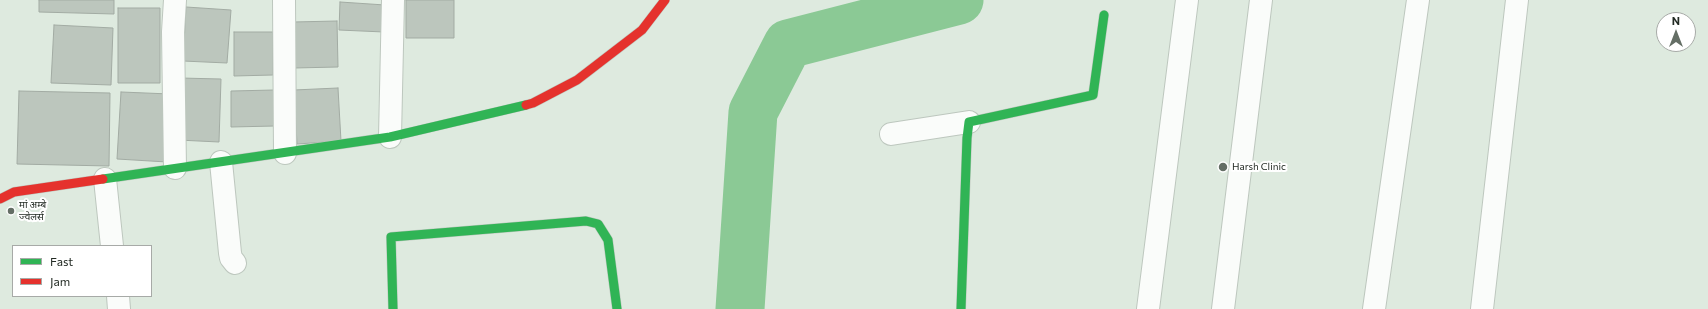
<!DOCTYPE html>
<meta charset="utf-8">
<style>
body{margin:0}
#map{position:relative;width:1708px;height:309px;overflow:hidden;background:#deeadf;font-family:Commissioner,sans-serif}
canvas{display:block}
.legend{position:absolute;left:12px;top:245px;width:140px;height:52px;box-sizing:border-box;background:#fff;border:1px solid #a7aaa7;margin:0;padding:5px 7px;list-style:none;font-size:12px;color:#232b24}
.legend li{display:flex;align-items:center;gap:8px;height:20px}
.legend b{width:20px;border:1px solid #a7aaa7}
.north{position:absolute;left:1656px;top:12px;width:40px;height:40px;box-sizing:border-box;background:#fff;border:1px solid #a7aaa7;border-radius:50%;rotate:0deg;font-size:11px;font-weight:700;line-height:16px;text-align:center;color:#232b24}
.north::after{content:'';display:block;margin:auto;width:14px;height:18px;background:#646e65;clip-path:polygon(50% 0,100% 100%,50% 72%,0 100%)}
</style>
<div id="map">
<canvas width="1708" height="309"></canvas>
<ul class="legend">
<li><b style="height:5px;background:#30b455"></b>Fast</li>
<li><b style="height:5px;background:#e5322d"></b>Jam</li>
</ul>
<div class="north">N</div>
</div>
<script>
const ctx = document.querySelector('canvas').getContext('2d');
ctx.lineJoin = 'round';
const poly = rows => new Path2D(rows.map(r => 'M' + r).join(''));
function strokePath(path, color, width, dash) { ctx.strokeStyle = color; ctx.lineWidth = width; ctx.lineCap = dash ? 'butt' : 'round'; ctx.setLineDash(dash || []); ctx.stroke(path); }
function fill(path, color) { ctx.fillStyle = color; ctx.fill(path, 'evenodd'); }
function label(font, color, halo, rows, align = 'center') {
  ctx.font = font + ' Commissioner,"Noto Sans Devanagari",sans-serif'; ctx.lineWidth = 4; ctx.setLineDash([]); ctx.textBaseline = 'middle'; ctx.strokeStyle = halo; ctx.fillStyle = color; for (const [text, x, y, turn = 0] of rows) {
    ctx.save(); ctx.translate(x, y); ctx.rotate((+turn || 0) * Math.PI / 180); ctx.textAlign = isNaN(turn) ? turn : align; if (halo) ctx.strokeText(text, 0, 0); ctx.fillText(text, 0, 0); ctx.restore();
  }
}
strokePath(poly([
 [740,309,753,112,788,44,959,0]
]), '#8bc995', 49);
const building = poly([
 [39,0,114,0,114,14,39,12,39,0],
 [406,0,454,0,454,38,406,38,406,0],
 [340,2,385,5,384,32,339,30,340,2],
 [186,7,231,10,227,63,183,61,186,7],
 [118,8,160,8,160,83,118,83,118,8],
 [337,21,338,67,294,68,293,22,337,21],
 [54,25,113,28,111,85,51,83,54,25],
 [234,32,273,32,273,75,234,76,234,32],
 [180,78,221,79,219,142,178,140,180,78],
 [338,88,341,141,297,144,294,90,338,88],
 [274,90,275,126,231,127,231,91,274,90],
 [19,91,110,93,109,166,17,164,19,91],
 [121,92,170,94,167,162,117,159,121,92]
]);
fill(building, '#bcc6bd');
strokePath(building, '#a2aba3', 1);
const street = poly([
 [284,0,285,153],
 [891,134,969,122],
 [390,137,393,0],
 [221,162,230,253,231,258,235,263],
 [175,168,173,32,175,0],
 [105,179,112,246],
 [118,296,119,309],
 [1148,309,1187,0],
 [1223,309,1261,0],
 [1374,309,1418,0],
 [1482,309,1517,0]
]);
const fast = poly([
 [103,179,390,137,526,105],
 [393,309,391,237,586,221,598,224,608,240,617,309],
 [961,309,967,138,969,122,1093,95,1104,15]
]);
const jam = poly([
 [526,105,533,103,577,80,642,30,665,0],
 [0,199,14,192,103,179]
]);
strokePath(street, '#bdc7be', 24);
strokePath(fast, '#bdc7be', 10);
strokePath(jam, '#bdc7be', 10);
strokePath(street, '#fafcfa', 22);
strokePath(fast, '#30b455', 9);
strokePath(jam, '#e5322d', 9);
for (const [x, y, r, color] of [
 [1223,167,5,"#646e65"],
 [11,211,4,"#646e65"]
]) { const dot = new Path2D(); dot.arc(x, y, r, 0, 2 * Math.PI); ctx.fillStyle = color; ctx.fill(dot); strokePath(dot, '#fff', 1.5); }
label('10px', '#232b24', '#fff', [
 ["Harsh Clinic",1232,167],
 ["मां अम्बे",19,205],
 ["ज्वेलर्स",19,217]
], 'left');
</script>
